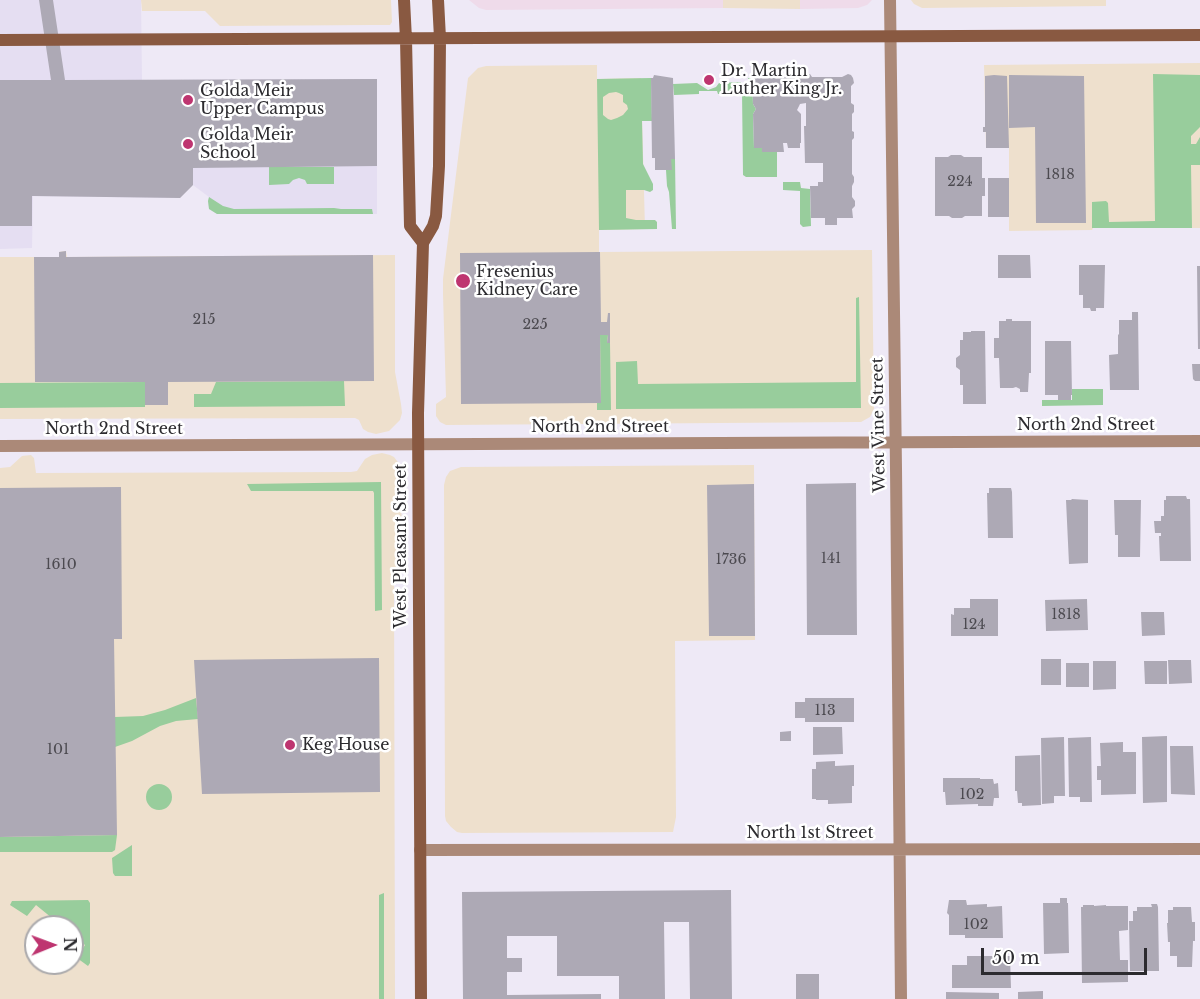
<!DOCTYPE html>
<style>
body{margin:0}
#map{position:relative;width:1200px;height:999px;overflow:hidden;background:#eee9f6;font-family:"Libre Baskerville",serif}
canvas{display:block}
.north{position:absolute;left:24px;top:915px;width:60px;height:60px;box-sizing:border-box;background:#fff;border:2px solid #abaaac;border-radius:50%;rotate:89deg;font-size:16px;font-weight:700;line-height:24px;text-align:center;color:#2c2b2f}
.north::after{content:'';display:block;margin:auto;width:21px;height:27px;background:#be3570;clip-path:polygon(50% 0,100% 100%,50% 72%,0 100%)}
.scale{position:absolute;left:981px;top:948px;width:166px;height:27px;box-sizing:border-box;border:3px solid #2c2b2f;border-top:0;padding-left:8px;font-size:18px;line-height:21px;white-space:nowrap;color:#2c2b2f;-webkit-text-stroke:4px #fff;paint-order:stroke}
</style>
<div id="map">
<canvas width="1200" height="999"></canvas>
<div class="north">N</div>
<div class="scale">50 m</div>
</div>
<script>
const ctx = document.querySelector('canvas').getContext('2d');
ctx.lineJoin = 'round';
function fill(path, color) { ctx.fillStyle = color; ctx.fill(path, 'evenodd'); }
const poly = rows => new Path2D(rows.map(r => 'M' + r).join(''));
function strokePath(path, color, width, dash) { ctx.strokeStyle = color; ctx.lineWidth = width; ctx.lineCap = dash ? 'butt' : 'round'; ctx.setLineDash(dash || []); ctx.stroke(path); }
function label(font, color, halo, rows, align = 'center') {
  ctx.font = font + ' "Libre Baskerville",serif'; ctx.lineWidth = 5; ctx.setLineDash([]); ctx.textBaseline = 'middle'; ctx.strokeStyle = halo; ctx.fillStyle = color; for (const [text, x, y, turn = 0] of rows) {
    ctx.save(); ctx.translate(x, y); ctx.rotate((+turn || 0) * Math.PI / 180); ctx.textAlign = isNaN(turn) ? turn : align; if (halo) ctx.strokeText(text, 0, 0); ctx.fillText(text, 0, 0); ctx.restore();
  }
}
fill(poly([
 [141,0,391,0,392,22,390,25,371,25,220,26,205,11,142,11],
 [723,0,800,0,800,9,723,8],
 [911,0,1106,0,1106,6,922,8,914,4],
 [1200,63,1200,228,1093,228,1092,230,1009,231,1009,148,986,148,984,65],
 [597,65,597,79,641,78,645,229,599,230,599,252,872,250,874,409,870,417,861,422,857,422,446,425,440,422,436,416,436,404,446,397,443,294,443,279,468,78,478,68,486,66],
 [66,251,67,257,395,255,395,372,401,404,402,413,400,420,389,431,376,434,368,432,363,429,359,420,355,418,0,419,0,257,59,257,59,252],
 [382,453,390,455,394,457,400,465,401,470,402,562,394,570,395,999,0,999,0,468,10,467,22,456,31,455,34,458,36,473,351,472,357,471,365,459,372,455],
 [36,927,72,927,72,963,36,963],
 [754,465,755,640,675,641,676,817,673,832,462,833,457,832,451,827,446,821,445,816,444,485,446,477,450,471,461,467]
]), '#eee0cd');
fill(poly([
 [469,0,723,0,723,8,486,10,479,8],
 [800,0,872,0,867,5,858,8,800,9]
]), '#efdbea');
fill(poly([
 [0,0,141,0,142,80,377,79,377,214,217,214,209,209,208,201,209,197,193,185,180,198,33,196,32,248,0,249]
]), '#e5def2');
fill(poly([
 [1153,74,1200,75,1200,127,1191,136,1191,144,1196,144,1200,137,1200,165,1191,165,1192,228,1092,228,1092,202,1106,201,1108,203,1109,222,1155,221],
 [651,78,652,121,642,121,643,164,653,184,653,190,650,192,644,190,626,190,626,218,636,220,655,220,657,222,657,229,599,230,597,79],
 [616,92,619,93,623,95,623,102,627,105,628,109,623,115,617,118,611,120,608,119,603,115,603,97,609,93],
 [748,78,752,78,753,104,756,109,753,114,754,148,762,148,762,152,777,152,777,177,746,177,743,175,742,92,744,90,748,90],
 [741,82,741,84,737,85,737,94,718,94,717,91,699,91,699,94,674,95,673,84,697,83,708,90,716,87,719,83],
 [671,159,675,159,676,229,672,229,669,192,667,186,666,170,671,170],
 [269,167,334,167,334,184,307,184,305,180,299,178,293,180,289,184,269,185],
 [783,182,800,182,801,188,810,189,811,226,803,227,800,224,800,191,783,190],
 [209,197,223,206,234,209,334,208,341,209,372,209,373,214,217,214,209,209,208,201],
 [859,297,861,408,616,409,616,362,637,361,638,384,856,382,856,298],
 [600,335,608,335,607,343,610,343,611,410,597,410,597,403,601,402],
 [344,381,345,406,194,407,194,394,211,394,216,382],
 [145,382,145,407,0,408,0,383],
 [1072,389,1103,389,1103,405,1042,406,1042,400,1072,400],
 [381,482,382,610,375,611,374,493,373,491,251,491,247,484],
 [196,698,198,719,176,721,160,726,132,741,115,747,115,717,143,716,165,710],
 '146 797a13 13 0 1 1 26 0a13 13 0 1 1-26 0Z',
 [117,835,115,850,112,852,0,852,0,837],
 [132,845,132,876,115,876,113,873,112,858],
 [384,893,384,999,379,999,379,895],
 [88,900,90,903,90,963,88,966,77,958,85,945,72,934,72,927,63,927,36,905,27,916,10,905,12,901]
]), '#98cd9c');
fill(poly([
 [39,0,53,0,65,80,377,79,377,166,193,168,193,185,180,198,32,196,32,226,0,226,0,80,51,80],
 [804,74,810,74,812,77,842,77,848,74,851,75,853,78,854,83,851,86,851,103,854,105,854,112,852,114,852,131,854,132,854,138,852,140,852,174,854,177,854,182,852,186,852,197,855,201,855,206,852,209,853,218,837,218,837,225,825,225,825,218,811,218,810,186,818,186,818,182,823,182,823,163,805,163,804,126,806,126,806,103,800,104,797,110,801,114,801,143,800,143,800,148,788,148,787,143,783,143,784,152,762,152,762,148,754,148,753,114,756,109,753,104,752,78,757,78,758,75,763,75,765,78,790,77,791,75,803,77],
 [654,75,673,78,675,159,671,159,672,170,655,170,655,158,652,158,651,78,653,78],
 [994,75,1007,76,1009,148,986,148,986,132,983,132,983,127,985,127,985,76],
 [1009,75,1084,76,1086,223,1036,223,1035,127,1009,128],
 [951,155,961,155,964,157,982,157,982,178,985,178,985,196,982,196,982,216,965,216,962,218,952,218,949,216,935,216,935,157,948,157],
 [988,178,1009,178,1009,217,988,217],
 [66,251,66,257,373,255,374,381,168,382,168,405,145,405,145,382,35,382,34,257,59,257,59,252],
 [600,252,601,322,607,322,608,313,610,313,610,343,607,343,608,335,600,335,601,403,461,404,460,253],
 [998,255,1030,255,1031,278,998,278],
 [1079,265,1105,265,1104,308,1096,308,1096,311,1091,311,1090,308,1083,308,1083,295,1079,295],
 [1197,266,1200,266,1200,349,1198,349],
 [1132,312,1138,312,1139,390,1110,390,1109,355,1118,354,1118,334,1119,335,1119,320,1132,320],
 [1006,319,1012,319,1012,321,1031,321,1031,373,1029,373,1028,392,1020,392,1020,389,1016,387,1013,388,1000,388,999,358,994,358,994,338,999,338,999,321,1006,321],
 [971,331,985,331,986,404,963,404,963,385,960,385,960,370,956,367,956,358,960,355,960,340,963,340,963,332,971,332],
 [1045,341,1071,341,1072,395,1071,395,1071,400,1058,400,1058,395,1045,395],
 [1192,364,1200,364,1200,381,1195,381,1193,379],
 [856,483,857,635,807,635,806,484],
 [754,484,755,636,709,636,707,485],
 [121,487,122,639,114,639,117,835,0,837,0,488],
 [989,488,1011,488,1012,492,1013,538,988,538,987,493,989,493],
 [1166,496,1186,496,1187,499,1190,499,1191,561,1160,561,1159,536,1161,536,1161,533,1155,533,1154,521,1161,521,1161,516,1164,516,1164,500,1166,500],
 [1072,499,1088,500,1088,563,1069,564,1066,500,1071,500],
 [1114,500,1141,500,1140,557,1118,557,1118,535,1115,535],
 [970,599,998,599,998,636,951,636,951,614,954,615,954,608,970,608],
 [1087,599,1088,630,1046,631,1045,600],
 [1141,612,1164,612,1165,635,1142,636],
 [379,658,380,792,202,794,194,660],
 [1041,659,1061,659,1061,685,1041,685],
 [1168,660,1191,660,1192,683,1169,684],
 [1093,661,1116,661,1116,689,1093,690],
 [1144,661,1167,661,1167,684,1145,684],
 [1066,663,1089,663,1089,687,1066,687],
 [805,698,854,698,854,722,805,722,805,718,795,718,795,702,805,702],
 [813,727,842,727,843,754,813,755],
 [791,731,791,741,780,741,780,732],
 [1167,736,1167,802,1143,803,1142,737],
 [1064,737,1065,796,1054,796,1054,803,1042,804,1041,738],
 [1091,737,1092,802,1080,802,1080,797,1069,797,1068,738],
 [1123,742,1123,752,1136,752,1136,794,1101,795,1101,780,1097,780,1097,766,1101,766,1100,743],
 [1170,746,1193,746,1195,795,1171,794],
 [1040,755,1041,805,1022,806,1022,803,1018,803,1017,791,1015,791,1015,756],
 [835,761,835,766,854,765,854,786,852,786,852,803,828,804,828,800,816,800,816,799,812,799,812,769,816,769,816,762],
 [943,778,980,778,980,779,993,779,994,784,998,783,999,798,994,798,993,806,978,806,978,804,946,805,945,792,943,792],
 [731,890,732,999,690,999,689,922,664,922,665,999,619,999,619,976,557,976,557,936,507,936,507,958,522,958,522,972,507,972,507,995,601,994,601,999,463,999,462,892],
 [1060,898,1067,898,1067,903,1068,903,1069,953,1044,954,1043,903,1060,903],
 [949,900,966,900,967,905,987,904,987,907,1002,906,1003,938,965,938,965,935,949,935,949,915,947,913],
 [1151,904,1157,904,1158,907,1159,971,1130,971,1129,921,1133,921,1133,911,1137,911,1137,907,1152,907],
 [1083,905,1094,905,1094,906,1106,905,1106,906,1128,906,1128,930,1119,931,1120,960,1128,960,1128,982,1082,983,1081,907,1083,907],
 [1173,907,1191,907,1192,922,1195,922,1195,941,1193,941,1192,967,1177,967,1177,956,1170,956,1170,942,1168,942,1167,923,1168,923,1168,910,1173,910],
 [967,956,1010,956,1011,988,952,988,952,965,967,965],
 [796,974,819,974,819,999,796,999],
 [1043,991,1043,999,1018,999,1018,992],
 [946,992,999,993,999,999,946,999]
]), '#ada9b5');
strokePath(poly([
 [890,0,896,468,901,999],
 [0,446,1200,441],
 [420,850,1200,849]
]), '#ab8978', 12);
strokePath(poly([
 [404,0,406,39,410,226,423,243],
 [0,40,1200,35],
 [421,999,418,413,423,243,433,226,436,216,439,166,440,38,438,0]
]), '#895941', 12);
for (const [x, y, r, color] of [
 [709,80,6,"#be3570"],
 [188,100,6,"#be3570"],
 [188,144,6,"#be3570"],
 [463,281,8,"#be3570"],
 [290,745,6,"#be3570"]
]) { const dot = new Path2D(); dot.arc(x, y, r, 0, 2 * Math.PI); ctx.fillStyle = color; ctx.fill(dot); strokePath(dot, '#fff', 2); }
label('14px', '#4c4a50', null, [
 ["1818",1060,175],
 ["224",960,182],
 ["215",204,320],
 ["225",535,325],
 ["141",831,559],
 ["1736",731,560],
 ["1610",61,565],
 ["1818",1066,615],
 ["124",974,625],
 ["113",825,711],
 ["101",58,750],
 ["102",972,795],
 ["102",976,925]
]);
label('16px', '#2c2b2f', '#fff', [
 ["Dr. Martin",721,71],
 ["Luther King Jr.",721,89],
 ["Golda Meir",200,91],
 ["Upper Campus",200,109],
 ["Golda Meir",200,135],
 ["School",200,153],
 ["Fresenius",476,272],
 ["Kidney Care",476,290],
 ["Keg House",302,745]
], 'left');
label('16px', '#2c2b2f', '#fff', [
 ["West Vine Street",879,425,-91],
 ["North 2nd Street",1086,425],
 ["North 2nd Street",600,427],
 ["North 2nd Street",114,429],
 ["West Pleasant Street",401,546,-90],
 ["North 1st Street",810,833]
]);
</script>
